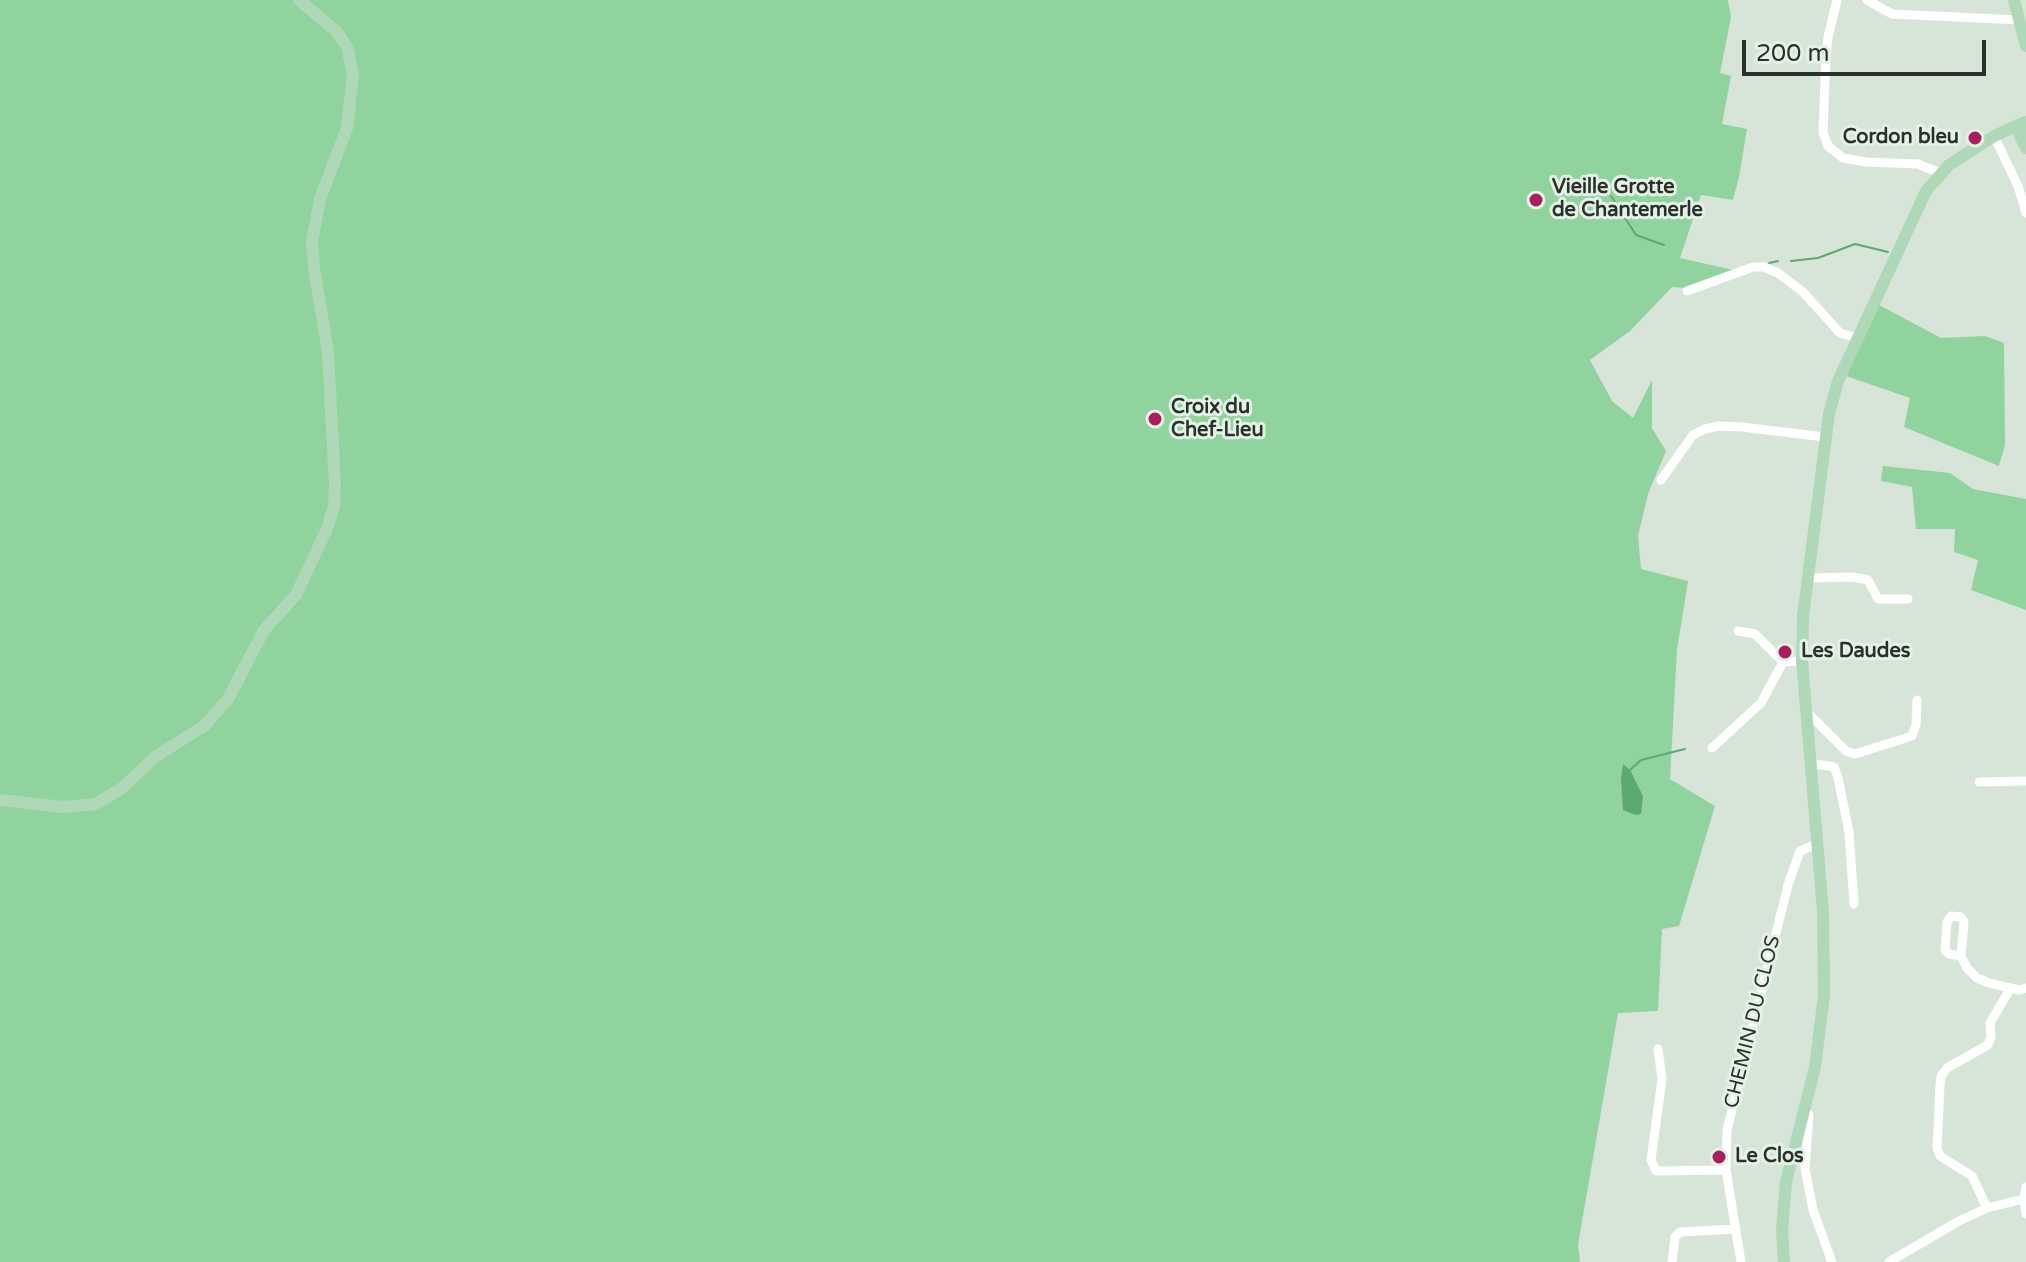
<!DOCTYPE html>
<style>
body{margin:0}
#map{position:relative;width:2026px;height:1262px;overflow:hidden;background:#d7e5d9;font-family:"Varela Round",sans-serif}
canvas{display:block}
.scale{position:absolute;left:1742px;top:40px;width:244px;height:36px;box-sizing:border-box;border:4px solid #2b302c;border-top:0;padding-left:10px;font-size:24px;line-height:28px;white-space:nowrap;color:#2b302c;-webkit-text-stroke:6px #e4f2e6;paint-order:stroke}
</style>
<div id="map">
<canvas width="2026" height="1262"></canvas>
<div class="scale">200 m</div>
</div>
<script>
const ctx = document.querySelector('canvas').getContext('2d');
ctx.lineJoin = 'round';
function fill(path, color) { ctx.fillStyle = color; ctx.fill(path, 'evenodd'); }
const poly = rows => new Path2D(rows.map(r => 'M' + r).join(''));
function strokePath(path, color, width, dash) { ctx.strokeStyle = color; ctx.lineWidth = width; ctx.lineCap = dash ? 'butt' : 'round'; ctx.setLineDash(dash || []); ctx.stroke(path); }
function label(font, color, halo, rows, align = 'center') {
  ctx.font = font + ' "Varela Round",sans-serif'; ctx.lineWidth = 6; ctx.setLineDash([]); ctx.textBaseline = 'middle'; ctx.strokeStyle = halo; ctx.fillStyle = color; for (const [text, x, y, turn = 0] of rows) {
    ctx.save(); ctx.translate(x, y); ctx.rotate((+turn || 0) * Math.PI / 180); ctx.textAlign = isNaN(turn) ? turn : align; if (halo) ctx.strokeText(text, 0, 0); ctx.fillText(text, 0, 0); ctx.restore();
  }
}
fill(poly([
 [0,0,1728,0,1731,17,1720,73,1731,76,1722,124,1747,129,1739,177,1733,200,1701,195,1680,258,1733,270,1687,288,1672,287,1630,331,1590,360,1612,401,1633,418,1652,380,1652,428,1666,451,1648,494,1638,536,1641,569,1688,581,1677,650,1670,779,1715,806,1679,926,1662,929,1658,1011,1618,1013,1578,1245,1580,1262,0,1262],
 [1879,305,1941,338,1985,336,2004,343,2005,445,1999,466,1904,427,1910,398,1846,376],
 [1883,466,1950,473,1973,489,2026,499,2026,610,1971,590,1978,560,1954,552,1955,529,1916,529,1912,487,1881,481]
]), '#90d39f');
fill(poly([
 [1623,764,1630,770,1643,796,1641,814,1636,815,1623,810,1621,779]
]), '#5da971');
strokePath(poly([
 [1611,196,1636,235,1664,245],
 [1791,261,1818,258,1855,244,1888,252],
 [1769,263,1778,261],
 [1630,770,1641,760,1685,749]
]), '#5da971', 2);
strokePath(poly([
 [1837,0,1828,37,1826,57,1823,132,1828,146,1843,158,1866,162,1918,164,1940,173],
 [1867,0,1892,14,2020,20],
 [1994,136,2018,186,2026,213],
 [1687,291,1753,267,1764,267,1778,273,1803,292,1840,333,1857,338],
 [1661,480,1693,435,1705,429,1719,426,1742,427,1825,437],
 [1808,578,1853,577,1868,580,1878,599,1908,599],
 [1738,631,1755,634,1783,662],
 [1805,710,1846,751,1855,754,1912,736,1916,725,1917,700],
 [1712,748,1761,703,1783,662,1802,661],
 [1809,763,1834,767,1838,778,1849,832,1854,904],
 [1979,782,2026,781],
 [1961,956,1949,954,1945,950,1947,922,1951,916,1961,917,1964,922,1961,956,1967,968,1977,978,1989,983,2019,990,2026,988],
 [1658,1049,1662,1079,1651,1160,1656,1171,1726,1170],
 [1804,1110,1809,1115,1805,1168,1813,1210,1832,1262],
 [2024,1199,2026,1214],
 [1987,1208,1972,1176,1940,1156,1937,1148,1940,1085,1941,1076,1947,1068,1988,1045,1991,1037,1990,1023,2010,989],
 [1672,1262,1675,1237,1680,1232,1736,1229],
 [1741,1262,1726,1170,1727,1130,1788,885,1800,851,1817,844],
 [1889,1262,1959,1221,1987,1208,2024,1199,2026,1187]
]), '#fff', 9);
strokePath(poly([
 [2014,0,2026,46],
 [2026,122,2020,136,2026,148],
 [0,800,63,807,95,804,121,789,155,757,204,726,228,699,264,630,296,595,327,529,334,506,335,486,328,352,314,268,312,242,320,199,347,128,353,74,347,47,336,31,299,0],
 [1784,1262,1782,1230,1786,1182,1815,1067,1824,995,1823,911,1802,661,1803,616,1829,414,1838,381,1926,191,1949,165,1994,136,2025,122]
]), '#afd8b9', 12);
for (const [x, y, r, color] of [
 [1975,138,8,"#ab1e5c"],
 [1536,200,8,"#ab1e5c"],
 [1155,419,8,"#ab1e5c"],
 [1785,652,8,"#ab1e5c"],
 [1719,1157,8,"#ab1e5c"]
]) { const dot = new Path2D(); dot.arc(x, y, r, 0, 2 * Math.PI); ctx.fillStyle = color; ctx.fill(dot); strokePath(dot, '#e4f2e6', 3); }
label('bold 20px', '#2b302c', '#e4f2e6', [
 ["Cordon bleu",1959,138,"right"],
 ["Vieille Grotte",1552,188],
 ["de Chantemerle",1552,211],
 ["Croix du",1171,408],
 ["Chef-Lieu",1171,431],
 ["Les Daudes",1801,652],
 ["Le Clos",1735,1157]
], 'left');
label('20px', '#2b302c', '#e4f2e6', [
 ["CHEMIN DU CLOS",1753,1022,-76]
]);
</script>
